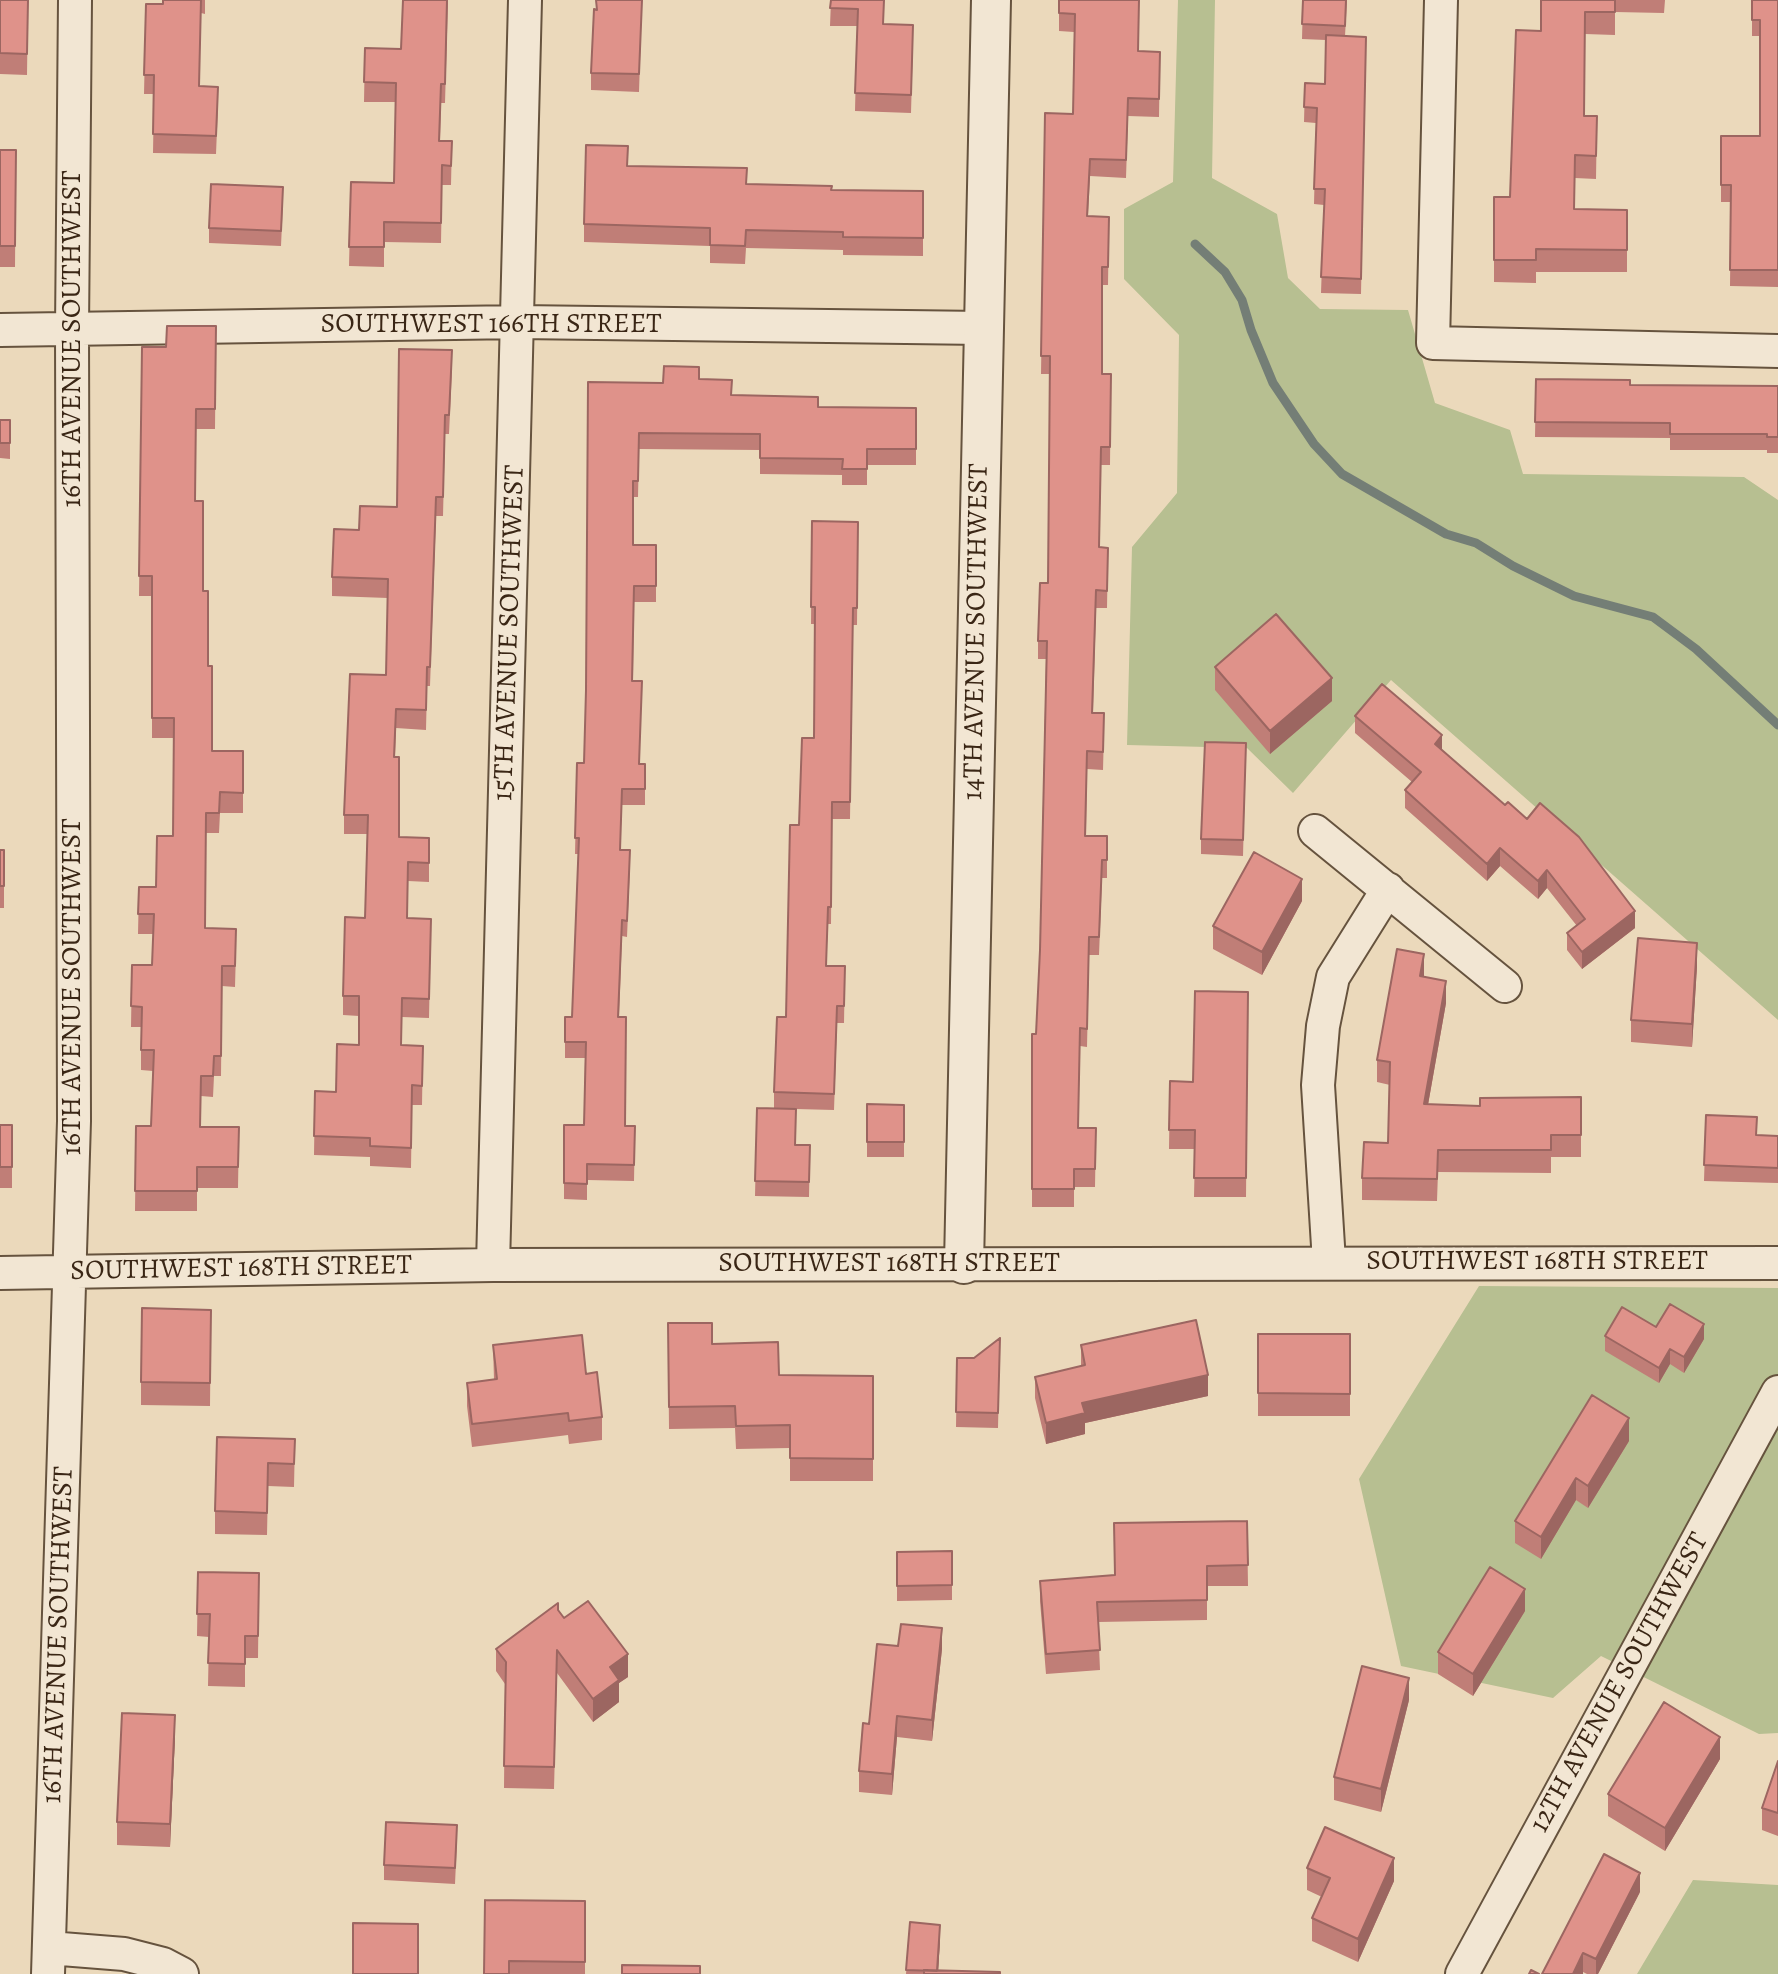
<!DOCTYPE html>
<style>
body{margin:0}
canvas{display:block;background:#ebd9bb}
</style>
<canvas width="1778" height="1974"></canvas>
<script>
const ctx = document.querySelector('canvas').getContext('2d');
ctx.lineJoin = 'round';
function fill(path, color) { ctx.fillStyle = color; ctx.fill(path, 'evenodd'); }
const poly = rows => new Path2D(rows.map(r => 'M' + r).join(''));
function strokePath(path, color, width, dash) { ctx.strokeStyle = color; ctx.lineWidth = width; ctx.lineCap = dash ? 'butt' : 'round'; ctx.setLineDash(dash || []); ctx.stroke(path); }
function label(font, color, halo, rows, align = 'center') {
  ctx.font = font + ' Alegreya,serif'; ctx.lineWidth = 6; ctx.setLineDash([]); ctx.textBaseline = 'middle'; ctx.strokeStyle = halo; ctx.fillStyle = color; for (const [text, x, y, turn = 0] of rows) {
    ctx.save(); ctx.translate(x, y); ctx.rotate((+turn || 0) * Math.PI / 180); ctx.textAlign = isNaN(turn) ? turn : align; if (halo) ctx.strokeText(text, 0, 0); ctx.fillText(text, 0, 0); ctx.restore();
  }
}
fill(poly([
 [1178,0,1215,0,1212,178,1277,214,1288,278,1320,309,1408,310,1435,403,1510,430,1523,474,1744,477,1778,500,1778,1020,1391,680,1293,793,1247,748,1127,745,1132,547,1177,493,1179,335,1124,279,1124,209,1173,182],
 [1479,1286,1778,1288,1778,1733,1759,1734,1601,1656,1553,1698,1401,1666,1359,1479],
 [1693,1880,1778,1885,1778,1974,1637,1974]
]), '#b7bf91');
strokePath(poly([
 [1195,244,1225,272,1242,300,1251,330,1273,383,1314,444,1342,474,1446,534,1476,543,1513,566,1574,596,1653,617,1696,649,1778,725]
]), '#747e76', 9);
const minor = poly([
 [1441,0,1433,343,1778,351],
 [0,330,519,322,983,328],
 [1315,831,1505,986],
 [1329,1262,1318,1085,1323,1026,1333,977,1388,889],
 [493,1265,525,0],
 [0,1273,493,1265,1778,1263],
 [49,1948,124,1954,163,1964,182,1974],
 [48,1974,74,1121,72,329,75,0],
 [1462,1974,1778,1392]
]);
const tertiary = poly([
 [964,1264,991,0]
]);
strokePath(minor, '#66533e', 36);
strokePath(tertiary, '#66533e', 42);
strokePath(minor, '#f2e6d3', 32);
strokePath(tertiary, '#f2e6d3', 38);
fill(poly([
 [0,0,28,0,27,75,0,74],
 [163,0,205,0,205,14,201,13,199,86,218,105,216,154,153,153,154,94,144,94,146,4,163,4],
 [403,0,448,0,445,103,441,103,440,141,452,141,451,185,442,185,441,243,384,242,384,267,349,266,351,182,394,183,396,102,364,102,365,48,401,49],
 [642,0,639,92,591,90,591,73,596,10],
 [831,0,884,0,883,24,913,42,911,113,855,111,857,26,830,26],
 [1059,0,1138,51,1160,52,1159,117,1128,116,1126,178,1090,176,1088,216,1109,217,1108,285,1102,285,1102,374,1111,374,1110,465,1101,465,1099,547,1108,548,1107,608,1096,608,1093,713,1104,731,1103,770,1087,769,1086,836,1107,836,1107,878,1102,878,1099,955,1089,955,1087,1047,1080,1046,1078,1128,1096,1128,1095,1187,1074,1187,1074,1207,1032,1207,1032,1034,1036,1034,1040,950,1046,659,1038,659,1038,641,1048,583,1050,374,1041,374,1045,113,1073,114,1074,32,1059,31],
 [1303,0,1347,0,1345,36,1366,37,1361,294,1321,293,1324,205,1314,204,1316,123,1304,122,1305,83,1325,84,1326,40,1302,39],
 [1541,0,1665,0,1664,13,1615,12,1615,35,1585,34,1584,116,1597,116,1596,179,1575,178,1574,209,1627,210,1627,272,1536,272,1536,283,1494,282,1494,197,1510,197,1541,31],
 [1752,0,1778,0,1778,287,1730,286,1731,202,1721,202,1721,136,1760,136,1760,36,1752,36],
 [0,150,16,150,15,267,0,267],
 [628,166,747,184,831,190,923,191,923,256,843,255,843,250,746,248,745,264,710,263,710,246,584,242,584,224],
 [283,202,281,246,209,243,209,228],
 [216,326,215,429,196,429,195,501,203,591,212,751,243,751,243,813,220,813,219,833,206,833,205,928,236,950,235,987,222,986,221,1076,214,1076,213,1097,201,1096,200,1127,239,1127,238,1188,197,1188,197,1211,135,1211,136,1126,151,1126,153,1071,141,1070,141,1027,131,1027,132,965,152,965,153,934,138,934,139,887,156,887,173,836,174,738,152,738,152,596,139,596,142,347,166,347],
 [452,369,449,434,445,434,443,516,436,516,430,686,427,686,426,730,396,728,395,757,399,837,429,838,429,882,408,881,407,918,431,919,429,1018,402,1017,401,1045,423,1046,422,1105,412,1105,411,1168,370,1166,370,1157,314,1155,315,1091,336,1092,359,1045,359,1016,343,1015,343,996,365,918,367,834,344,834,344,815,386,675,388,598,332,596,332,577,359,530,397,507],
 [699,379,732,395,818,407,916,408,916,465,867,465,867,485,842,485,842,475,760,474,760,450,639,449,638,497,633,497,633,545,656,545,656,602,634,602,633,681,639,764,645,764,645,805,622,805,620,850,630,866,627,937,622,936,619,1017,626,1126,635,1126,634,1181,587,1180,587,1200,564,1199,564,1125,584,1125,585,1058,565,1058,565,1017,572,1017,578,854,575,854,577,763,584,763,586,690,588,382,663,383],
 [1536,379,1630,385,1778,386,1778,453,1767,453,1767,450,1670,450,1670,438,1535,437],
 [0,420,10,420,10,459,0,458],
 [812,521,858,522,857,625,853,625,850,819,832,819,831,924,828,924,826,966,845,966,844,1023,837,1023,834,1110,796,1109,796,1145,810,1145,809,1197,755,1196,757,1108,774,1108,774,1092,786,1017,799,825,814,738,815,624,811,624],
 [1215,667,1332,701,1270,754,1215,690],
 [1355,716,1442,750,1635,928,1582,969,1567,950,1567,933,1577,926,1547,888,1538,899,1500,866,1487,881,1405,808,1405,790,1412,782,1355,733],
 [1246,743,1243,856,1201,854,1201,839],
 [0,850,4,850,4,908,0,908],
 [1302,901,1262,975,1213,949,1213,926],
 [1697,966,1692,1047,1631,1042,1631,1020],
 [1424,977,1446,1003,1428,1105,1480,1106,1581,1097,1581,1157,1551,1157,1551,1173,1438,1172,1437,1201,1362,1200,1362,1178,1388,1143,1390,1085,1377,1082,1377,1060],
 [1248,992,1246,1197,1194,1197,1195,1149,1169,1149,1170,1081,1193,1082],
 [867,1104,904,1105,904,1157,867,1157],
 [1706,1115,1757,1135,1778,1136,1778,1183,1704,1181],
 [0,1125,12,1125,12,1188,0,1188],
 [211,1310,210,1406,141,1405,141,1382],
 [668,1323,779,1375,873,1376,873,1481,790,1481,790,1448,736,1449,735,1428,669,1429],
 [1656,1327,1704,1339,1684,1373,1670,1364,1659,1383,1605,1351,1605,1336],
 [1258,1334,1350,1334,1350,1416,1258,1416],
 [1000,1338,998,1428,956,1427,957,1358,974,1358],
 [493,1345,586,1374,602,1417,602,1440,569,1444,568,1435,472,1447,467,1406,467,1383,494,1380],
 [1081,1345,1208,1396,1085,1423,1085,1434,1046,1444,1035,1398,1035,1377,1081,1366],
 [295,1439,294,1487,268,1486,267,1535,215,1534,215,1511],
 [1629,1441,1588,1508,1576,1500,1541,1559,1515,1543,1515,1521],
 [1247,1521,1248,1586,1207,1586,1207,1620,1098,1622,1100,1670,1046,1674,1040,1601,1040,1581,1115,1575],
 [952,1551,952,1600,897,1601,897,1552],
 [198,1572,259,1573,258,1658,245,1658,245,1687,208,1686,209,1637,197,1636],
 [558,1610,564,1618,628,1677,619,1683,619,1702,593,1722,557,1673,554,1789,504,1788,505,1684,496,1671,496,1649],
 [1525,1611,1473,1696,1438,1674,1438,1652],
 [942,1649,932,1741,897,1737,892,1795,859,1792,859,1771,869,1724],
 [1409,1700,1381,1812,1334,1800,1334,1777],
 [175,1737,170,1847,117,1845,117,1822],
 [1720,1759,1665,1851,1608,1816,1608,1794],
 [1778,1761,1778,1836,1762,1830,1762,1808],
 [457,1840,455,1884,384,1880,384,1865],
 [1307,1868,1394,1881,1358,1962,1312,1941,1312,1918,1322,1897,1307,1890],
 [1640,1892,1598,1974,1587,1974,1583,1972,1542,1974],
 [585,1901,585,1974,484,1974],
 [910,1922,940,1940,938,1971,1000,1974,906,1974]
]), '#c07e77');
fill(poly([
 [1332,678,1332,701,1270,754,1270,731],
 [1442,735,1442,752,1435,744],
 [1500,848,1500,866,1487,881,1487,864],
 [1547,870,1547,888,1538,899,1538,881],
 [1302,879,1302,901,1262,975,1262,952],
 [1635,911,1635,928,1582,969,1582,952],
 [1697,943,1697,966,1692,1047,1692,1024],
 [1424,954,1424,977,1420,976],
 [1446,981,1446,1003,1424,1127,1424,1104],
 [1704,1324,1704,1339,1684,1373,1684,1357],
 [1670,1349,1670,1364,1659,1383,1659,1368],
 [1208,1375,1208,1396,1085,1423,1085,1434,1046,1444,1046,1423,1082,1403],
 [1629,1418,1629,1441,1588,1508,1588,1486],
 [1576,1478,1576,1500,1541,1559,1541,1537],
 [1525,1589,1525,1611,1473,1696,1473,1674],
 [942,1628,942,1649,932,1741,932,1720],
 [628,1654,628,1677,619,1683,619,1702,593,1722,593,1699,610,1667],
 [1409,1678,1409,1700,1381,1812,1381,1789],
 [175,1715,175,1737,170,1847,170,1824],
 [897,1716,897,1737,892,1795,892,1774],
 [1720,1737,1720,1759,1665,1851,1665,1828],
 [1394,1858,1394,1881,1358,1962,1358,1939],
 [1640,1873,1640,1892,1598,1974,1596,1974,1596,1959],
 [940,1925,940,1940,938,1974,937,1974],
 [1583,1953,1583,1974,1573,1974]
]), '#9c6661');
const building = poly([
 [0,0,28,0,27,54,0,53,0,0],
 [163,0,201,0,199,86,218,87,216,136,153,134,154,75,144,75,146,4,163,4,163,0],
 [403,0,447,0,445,84,441,84,439,141,452,141,451,166,442,165,441,223,384,222,384,247,349,247,351,182,394,183,396,83,364,82,365,48,401,49,403,0],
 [596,0,642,0,639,74,591,73,594,9,597,10,596,0],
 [831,0,884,0,883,24,913,25,911,95,855,93,858,9,830,8,831,0],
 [1059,0,1139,0,1138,51,1160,52,1159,99,1128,98,1126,160,1090,159,1087,216,1109,217,1108,267,1102,267,1102,374,1111,374,1110,447,1101,447,1099,547,1108,548,1107,591,1096,590,1092,713,1104,713,1103,752,1087,751,1085,836,1107,836,1107,860,1102,860,1099,937,1089,937,1087,1029,1080,1028,1078,1128,1096,1128,1095,1169,1074,1169,1074,1189,1032,1189,1032,1034,1036,1034,1040,950,1047,641,1038,641,1040,583,1048,583,1050,356,1041,356,1045,113,1073,114,1075,14,1059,13,1059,0],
 [1303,0,1346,0,1345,26,1302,24,1303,0],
 [1541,0,1615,0,1615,12,1585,12,1584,116,1597,116,1596,156,1575,155,1574,209,1627,210,1627,250,1536,249,1536,260,1494,260,1494,197,1510,197,1516,30,1541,31,1541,0],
 [1752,0,1778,0,1778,270,1730,270,1731,185,1721,185,1721,136,1760,136,1760,20,1752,20,1752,0],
 [1326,35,1366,37,1361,279,1321,277,1325,189,1314,189,1317,108,1304,107,1305,83,1325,84,1326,35],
 [586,145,628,146,627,166,747,168,746,184,832,186,831,190,923,191,923,238,843,237,843,232,746,230,745,246,710,245,710,228,584,224,586,145],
 [0,150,16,150,15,246,0,246,0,150],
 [211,184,283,187,281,231,209,228,211,184],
 [167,326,216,326,215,409,196,409,195,501,203,501,203,591,208,591,208,666,212,666,212,751,243,751,243,793,220,792,219,813,206,813,205,928,236,929,235,966,222,966,221,1056,214,1056,213,1076,201,1076,200,1127,239,1127,238,1167,197,1167,197,1191,135,1191,136,1126,151,1126,154,1050,141,1050,142,1007,131,1006,132,965,152,965,154,914,138,914,139,887,156,887,157,836,173,836,174,718,152,718,152,576,139,576,142,347,166,347,167,326],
 [399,349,452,350,449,415,445,415,443,497,436,497,430,667,427,667,426,710,396,709,394,757,399,757,399,837,429,838,429,863,408,862,407,918,431,919,429,999,402,998,401,1045,423,1046,422,1086,412,1085,411,1148,370,1146,370,1138,314,1136,315,1091,336,1092,337,1044,359,1045,359,996,343,996,345,917,365,918,368,815,344,815,350,674,386,675,388,579,332,577,334,529,359,530,360,506,397,507,399,349],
 [664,366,699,367,699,379,732,380,731,395,818,397,818,407,916,408,916,449,867,449,867,469,842,469,843,459,760,458,760,434,639,433,638,481,633,481,633,545,656,545,656,586,634,586,632,681,642,681,639,764,645,764,645,789,622,789,620,850,630,850,627,921,622,920,618,1017,626,1017,625,1126,635,1126,634,1165,587,1164,587,1184,564,1183,564,1125,584,1125,586,1042,565,1042,565,1017,572,1017,579,838,575,838,577,763,584,763,586,690,588,382,663,383,664,366],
 [1536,379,1630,380,1630,385,1778,386,1778,437,1767,437,1767,434,1670,434,1670,423,1535,422,1536,379],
 [0,420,10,420,10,443,0,443,0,420],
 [812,521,858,522,857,608,853,608,850,802,832,802,831,907,828,907,826,966,845,966,844,1006,837,1006,834,1094,774,1092,777,1017,786,1017,790,825,799,825,802,738,814,738,815,607,811,607,812,521],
 [1276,614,1332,678,1270,731,1215,667,1276,614],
 [1382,684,1442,735,1435,744,1505,805,1508,802,1527,819,1540,803,1579,837,1635,911,1582,952,1567,933,1585,919,1547,870,1538,881,1500,848,1487,864,1405,790,1421,772,1355,716,1382,684],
 [1205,742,1246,743,1243,840,1201,839,1205,742],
 [0,850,4,850,4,886,0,886,0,850],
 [1254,852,1302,879,1262,952,1213,926,1254,852],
 [1638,938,1697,943,1692,1024,1631,1020,1638,938],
 [1397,949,1424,954,1420,976,1446,981,1424,1104,1480,1106,1480,1098,1581,1097,1581,1135,1551,1135,1551,1150,1438,1150,1437,1179,1362,1178,1364,1142,1388,1143,1390,1062,1377,1060,1397,949],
 [1195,991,1248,992,1246,1178,1194,1178,1195,1130,1169,1130,1170,1081,1193,1082,1195,991],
 [867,1104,904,1105,904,1142,867,1142,867,1104],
 [757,1108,796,1109,795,1145,810,1145,809,1182,755,1181,757,1108],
 [1706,1115,1757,1117,1756,1135,1778,1136,1778,1168,1704,1165,1706,1115],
 [0,1125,12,1125,12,1167,0,1167,0,1125],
 [1670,1304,1704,1324,1684,1357,1670,1349,1659,1368,1605,1336,1622,1307,1656,1327,1670,1304],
 [142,1308,211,1310,210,1383,141,1382,142,1308],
 [1196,1320,1208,1375,1082,1403,1085,1413,1046,1423,1035,1377,1085,1365,1081,1345,1196,1320],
 [668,1323,712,1323,712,1344,778,1342,779,1375,873,1376,873,1459,790,1458,790,1425,736,1426,735,1406,669,1407,668,1323],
 [1258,1334,1350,1334,1350,1394,1258,1393,1258,1334],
 [582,1335,586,1374,597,1372,602,1417,569,1421,568,1413,472,1424,467,1383,497,1379,493,1345,582,1335],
 [1000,1338,998,1413,956,1412,957,1358,974,1358,1000,1338],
 [1592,1395,1629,1418,1588,1486,1576,1478,1541,1537,1515,1521,1592,1395],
 [217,1437,295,1439,294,1464,268,1463,267,1513,215,1511,217,1437],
 [1247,1521,1248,1565,1207,1566,1207,1600,1097,1602,1100,1650,1046,1654,1040,1581,1115,1575,1114,1523,1247,1521],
 [952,1551,952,1585,897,1586,897,1552,952,1551],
 [1490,1567,1525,1589,1473,1674,1438,1652,1490,1567],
 [198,1572,259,1573,258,1636,245,1636,245,1664,208,1663,210,1614,197,1614,198,1572],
 [588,1601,628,1654,610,1667,619,1680,593,1699,557,1650,554,1767,504,1766,506,1662,496,1649,558,1603,558,1610,564,1618,588,1601],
 [901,1624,942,1628,932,1720,897,1716,892,1774,859,1771,863,1723,869,1724,877,1644,898,1646,901,1624],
 [1362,1666,1409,1678,1381,1789,1334,1777,1362,1666],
 [1664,1702,1720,1737,1665,1828,1608,1794,1664,1702],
 [122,1713,175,1715,170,1824,117,1822,122,1713],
 [1778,1761,1778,1813,1762,1808,1778,1761],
 [386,1822,457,1825,455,1868,384,1865,386,1822],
 [1325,1827,1394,1858,1358,1939,1312,1918,1330,1878,1307,1868,1325,1827],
 [1604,1854,1640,1873,1596,1959,1583,1953,1573,1974,1542,1974,1604,1854],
 [485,1900,585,1901,585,1962,509,1961,509,1974,484,1974,485,1900],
 [910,1922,940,1925,937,1971,906,1970,910,1922],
 [353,1923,418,1924,418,1974,353,1974,353,1923],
 [622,1965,700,1966,700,1974,622,1974,622,1965],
 [924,1970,1000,1972,1000,1974,924,1974,924,1970],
 [1531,1970,1539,1974,1529,1974,1531,1970]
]);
fill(building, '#df928a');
strokePath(building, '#9c6661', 2);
label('28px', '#3a2615', '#f2e6d3', [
 ["SOUTHWEST 166TH STREET",491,325],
 ["16TH AVENUE SOUTHWEST",73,339,-90],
 ["14TH AVENUE SOUTHWEST",977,632,-89],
 ["15TH AVENUE SOUTHWEST",510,633,-88],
 ["16TH AVENUE SOUTHWEST",73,987,-90],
 ["SOUTHWEST 168TH STREET",1537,1262],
 ["SOUTHWEST 168TH STREET",889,1264],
 ["SOUTHWEST 168TH STREET",241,1269,-1],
 ["16TH AVENUE SOUTHWEST",59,1635,-88],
 ["12TH AVENUE SOUTHWEST",1620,1683,-61]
]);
</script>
